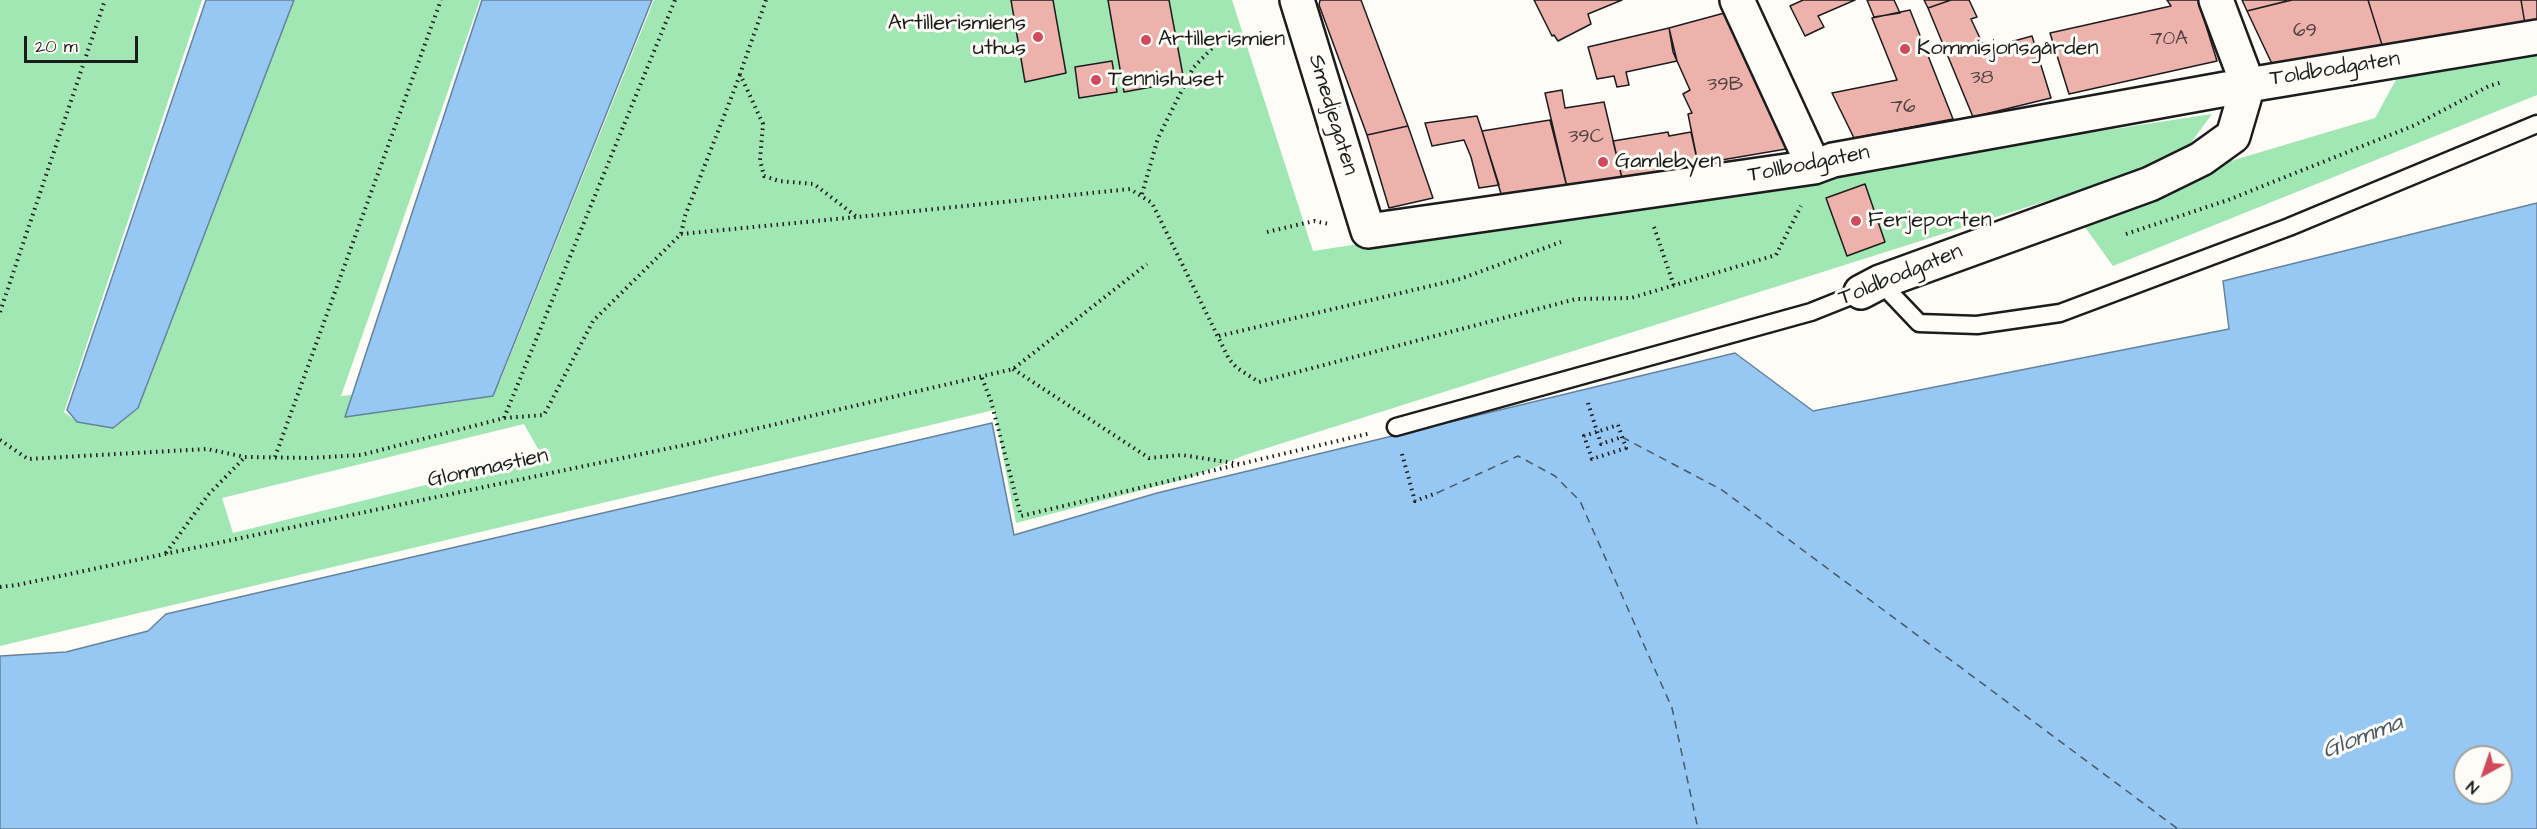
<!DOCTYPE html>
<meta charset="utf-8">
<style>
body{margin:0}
#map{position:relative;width:2537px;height:829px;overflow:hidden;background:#fdfcf7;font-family:"Architects Daughter",sans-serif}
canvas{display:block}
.north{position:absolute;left:2453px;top:745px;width:60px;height:60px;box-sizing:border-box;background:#fdfcf7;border:2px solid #a3a29f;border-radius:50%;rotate:220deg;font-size:16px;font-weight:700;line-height:24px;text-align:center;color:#1c1c1c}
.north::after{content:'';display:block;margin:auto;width:21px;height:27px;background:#d1495b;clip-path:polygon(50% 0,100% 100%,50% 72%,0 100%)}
.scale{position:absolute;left:24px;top:36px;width:114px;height:27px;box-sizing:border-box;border:3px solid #1c1c1c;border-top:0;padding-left:8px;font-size:18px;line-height:21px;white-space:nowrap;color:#1c1c1c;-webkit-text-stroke:4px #fdfcf7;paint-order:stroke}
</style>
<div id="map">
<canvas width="2537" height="829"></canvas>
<div class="north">N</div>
<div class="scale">20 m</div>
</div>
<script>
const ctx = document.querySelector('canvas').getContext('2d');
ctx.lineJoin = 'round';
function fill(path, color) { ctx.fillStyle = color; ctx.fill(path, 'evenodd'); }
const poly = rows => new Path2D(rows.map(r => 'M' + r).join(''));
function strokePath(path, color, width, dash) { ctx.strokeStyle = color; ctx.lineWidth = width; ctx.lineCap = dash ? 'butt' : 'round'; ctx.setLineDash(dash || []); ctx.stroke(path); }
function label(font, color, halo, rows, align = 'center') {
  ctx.font = font + ' "Architects Daughter",sans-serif'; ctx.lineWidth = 6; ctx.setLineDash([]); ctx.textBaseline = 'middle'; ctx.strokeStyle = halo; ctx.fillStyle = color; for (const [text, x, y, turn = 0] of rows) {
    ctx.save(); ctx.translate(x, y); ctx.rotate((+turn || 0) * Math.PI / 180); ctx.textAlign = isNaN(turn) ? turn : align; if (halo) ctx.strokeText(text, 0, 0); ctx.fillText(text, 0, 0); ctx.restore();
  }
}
fill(poly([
 [0,0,202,0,64,412,77,422,113,427,138,409,294,0,480,0,341,396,500,381,654,0,1232,0,1313,251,2212,114,2179,159,1245,455,1189,478,1016,523,994,410,0,646],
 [524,424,542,456,233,533,222,498],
 [2537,50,2537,95,2113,266,2082,223,2224,163,2375,118,2397,78]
]), '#a0e7b4');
const water = poly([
 [206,0,294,0,138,408,113,428,77,422,67,410,206,0],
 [482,0,652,0,493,396,345,417,482,0],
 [2537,203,2537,829,0,829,0,656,66,652,148,631,166,614,992,423,1014,535,1157,493,1735,353,1813,411,2229,329,2223,281,2537,203],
 [2465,757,2501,757,2501,793,2465,793,2465,757]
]);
fill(water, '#96c8f3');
strokePath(water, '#65839d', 1.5);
strokePath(poly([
 [1622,437,1722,490,2178,829],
 [1437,493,1518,456,1555,476,1580,501,1672,708,1698,829]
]), '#475867', 1.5, [8, 6]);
const building = poly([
 [1011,0,1053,0,1066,73,1025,82,1011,0],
 [1108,0,1169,0,1184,81,1124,92,1108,0],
 [1320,0,1361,0,1408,126,1367,135,1319,5,1320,0],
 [1534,0,1622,0,1588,14,1591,24,1558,41,1554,35,1552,36,1534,0],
 [1803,0,1855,0,1818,16,1824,27,1805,36,1790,6,1803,0],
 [1867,0,1894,0,1900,13,1874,17,1867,0],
 [1924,0,1951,0,1928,8,1924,0],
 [1951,0,1969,0,1977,17,1971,19,1985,49,2032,36,2051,98,1973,117,1928,8,1951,0],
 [2167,0,2198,0,2217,61,2069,94,2050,33,2171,6,2167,0],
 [2242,0,2286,0,2287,1,2247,11,2242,0],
 [2292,0,2368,0,2383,48,2273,66,2247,11,2292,0],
 [2368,0,2521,0,2525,24,2383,48,2368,0],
 [2521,0,2537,0,2537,22,2525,24,2521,0],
 [1910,10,1953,119,1854,138,1832,93,1897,80,1872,18,1910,10],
 [1728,12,1792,148,1698,164,1688,114,1692,113,1683,94,1690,90,1673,52,1669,28,1728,12],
 [1669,28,1677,61,1626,72,1629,85,1617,87,1614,76,1597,79,1588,47,1669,28],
 [1112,61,1117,92,1079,98,1075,67,1112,61],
 [1562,90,1565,108,1604,102,1622,178,1567,187,1545,93,1562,90],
 [1477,116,1482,131,1499,185,1479,188,1471,157,1464,140,1432,146,1425,123,1477,116],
 [1550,120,1567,187,1502,197,1482,131,1550,120],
 [1408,126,1433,198,1389,208,1367,135,1408,126],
 [1668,132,1669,136,1691,132,1698,164,1622,178,1613,141,1668,132],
 [1865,184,1885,242,1847,256,1826,198,1865,184]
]);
fill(building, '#edb2ac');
strokePath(building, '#1c1c1c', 1.5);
const lane = poly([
 [1880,282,1919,323,1977,325,2060,313,2289,227,2537,124],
 [1396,427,1811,312,1861,292]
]);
const street = poly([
 [1297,0,1368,231,1814,167,1833,160,2248,85,2537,37],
 [1737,0,1814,167],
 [2216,0,2248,85],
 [1861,292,1880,282,2150,184,2201,159,2233,136,2248,85]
]);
strokePath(lane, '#1c1c1c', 21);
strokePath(street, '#1c1c1c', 38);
strokePath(poly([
 [766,0,740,74,763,124,760,160,764,176,779,181,814,184,857,217,1130,189,1152,203,1229,359,1237,368,1259,382,1576,299,1631,298,1776,255,1801,206],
 [1142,194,1158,138,1193,68,1215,45],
 [1654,227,1674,286],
 [1267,232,1314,221,1329,224],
 [681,234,857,217],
 [2126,234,2228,200,2415,125,2489,86,2502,82],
 [0,312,105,0],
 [1219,336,1460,279,1561,242],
 [1013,369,1149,458,1182,455,1240,464],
 [982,378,991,401,1021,516,1371,433],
 [1588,403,1601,444,1622,437],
 [504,418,675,0],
 [1618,425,1626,448,1592,459,1584,436,1618,425],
 [0,440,28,459,207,449,245,457,310,458,361,455,504,418,544,415,593,321,681,234,685,216,740,75],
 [1402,454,1415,501,1437,493],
 [275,457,441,0],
 [166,553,208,495,245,457],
 [0,587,17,585,699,442,1013,369,1147,264]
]), '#1c1c1c', 4, [1.5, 4.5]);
strokePath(lane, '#fdfcf7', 16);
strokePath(street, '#fdfcf7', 33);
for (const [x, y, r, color] of [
 [1038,37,6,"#d1495b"],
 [1146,40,6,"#d1495b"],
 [1905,49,6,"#d1495b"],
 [1096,80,6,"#d1495b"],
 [1603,162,6,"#d1495b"],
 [1856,221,6,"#d1495b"]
]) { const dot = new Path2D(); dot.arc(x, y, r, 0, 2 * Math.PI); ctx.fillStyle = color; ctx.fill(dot); strokePath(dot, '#fdfcf7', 2); }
label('20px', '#504240', null, [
 ["69",2305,32],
 ["70A",2169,40],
 ["38",1982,79],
 ["39B",1725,86],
 ["76",1903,108],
 ["39C",1586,138]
]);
label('22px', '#1c1c1c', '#fdfcf7', [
 ["Artillerismiens",1026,24,"right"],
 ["uthus",1026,49,"right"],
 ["Artillerismien",1158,40],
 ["Kommisjonsgården",1917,49],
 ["Tennishuset",1108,80],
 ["Gamlebyen",1615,162],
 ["Ferjeporten",1868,221]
], 'left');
label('22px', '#1c1c1c', '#fdfcf7', [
 ["Toldbodgaten",2335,70,-9],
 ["Smedjegaten",1332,115,73],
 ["Tollbodgaten",1809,165,-11],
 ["Toldbodgaten",1901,276,-22],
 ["Glommastien",488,469,-12]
]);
label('italic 24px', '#475867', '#fdfcf7', [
 ["Glomma",2363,738,-21]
]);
</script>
